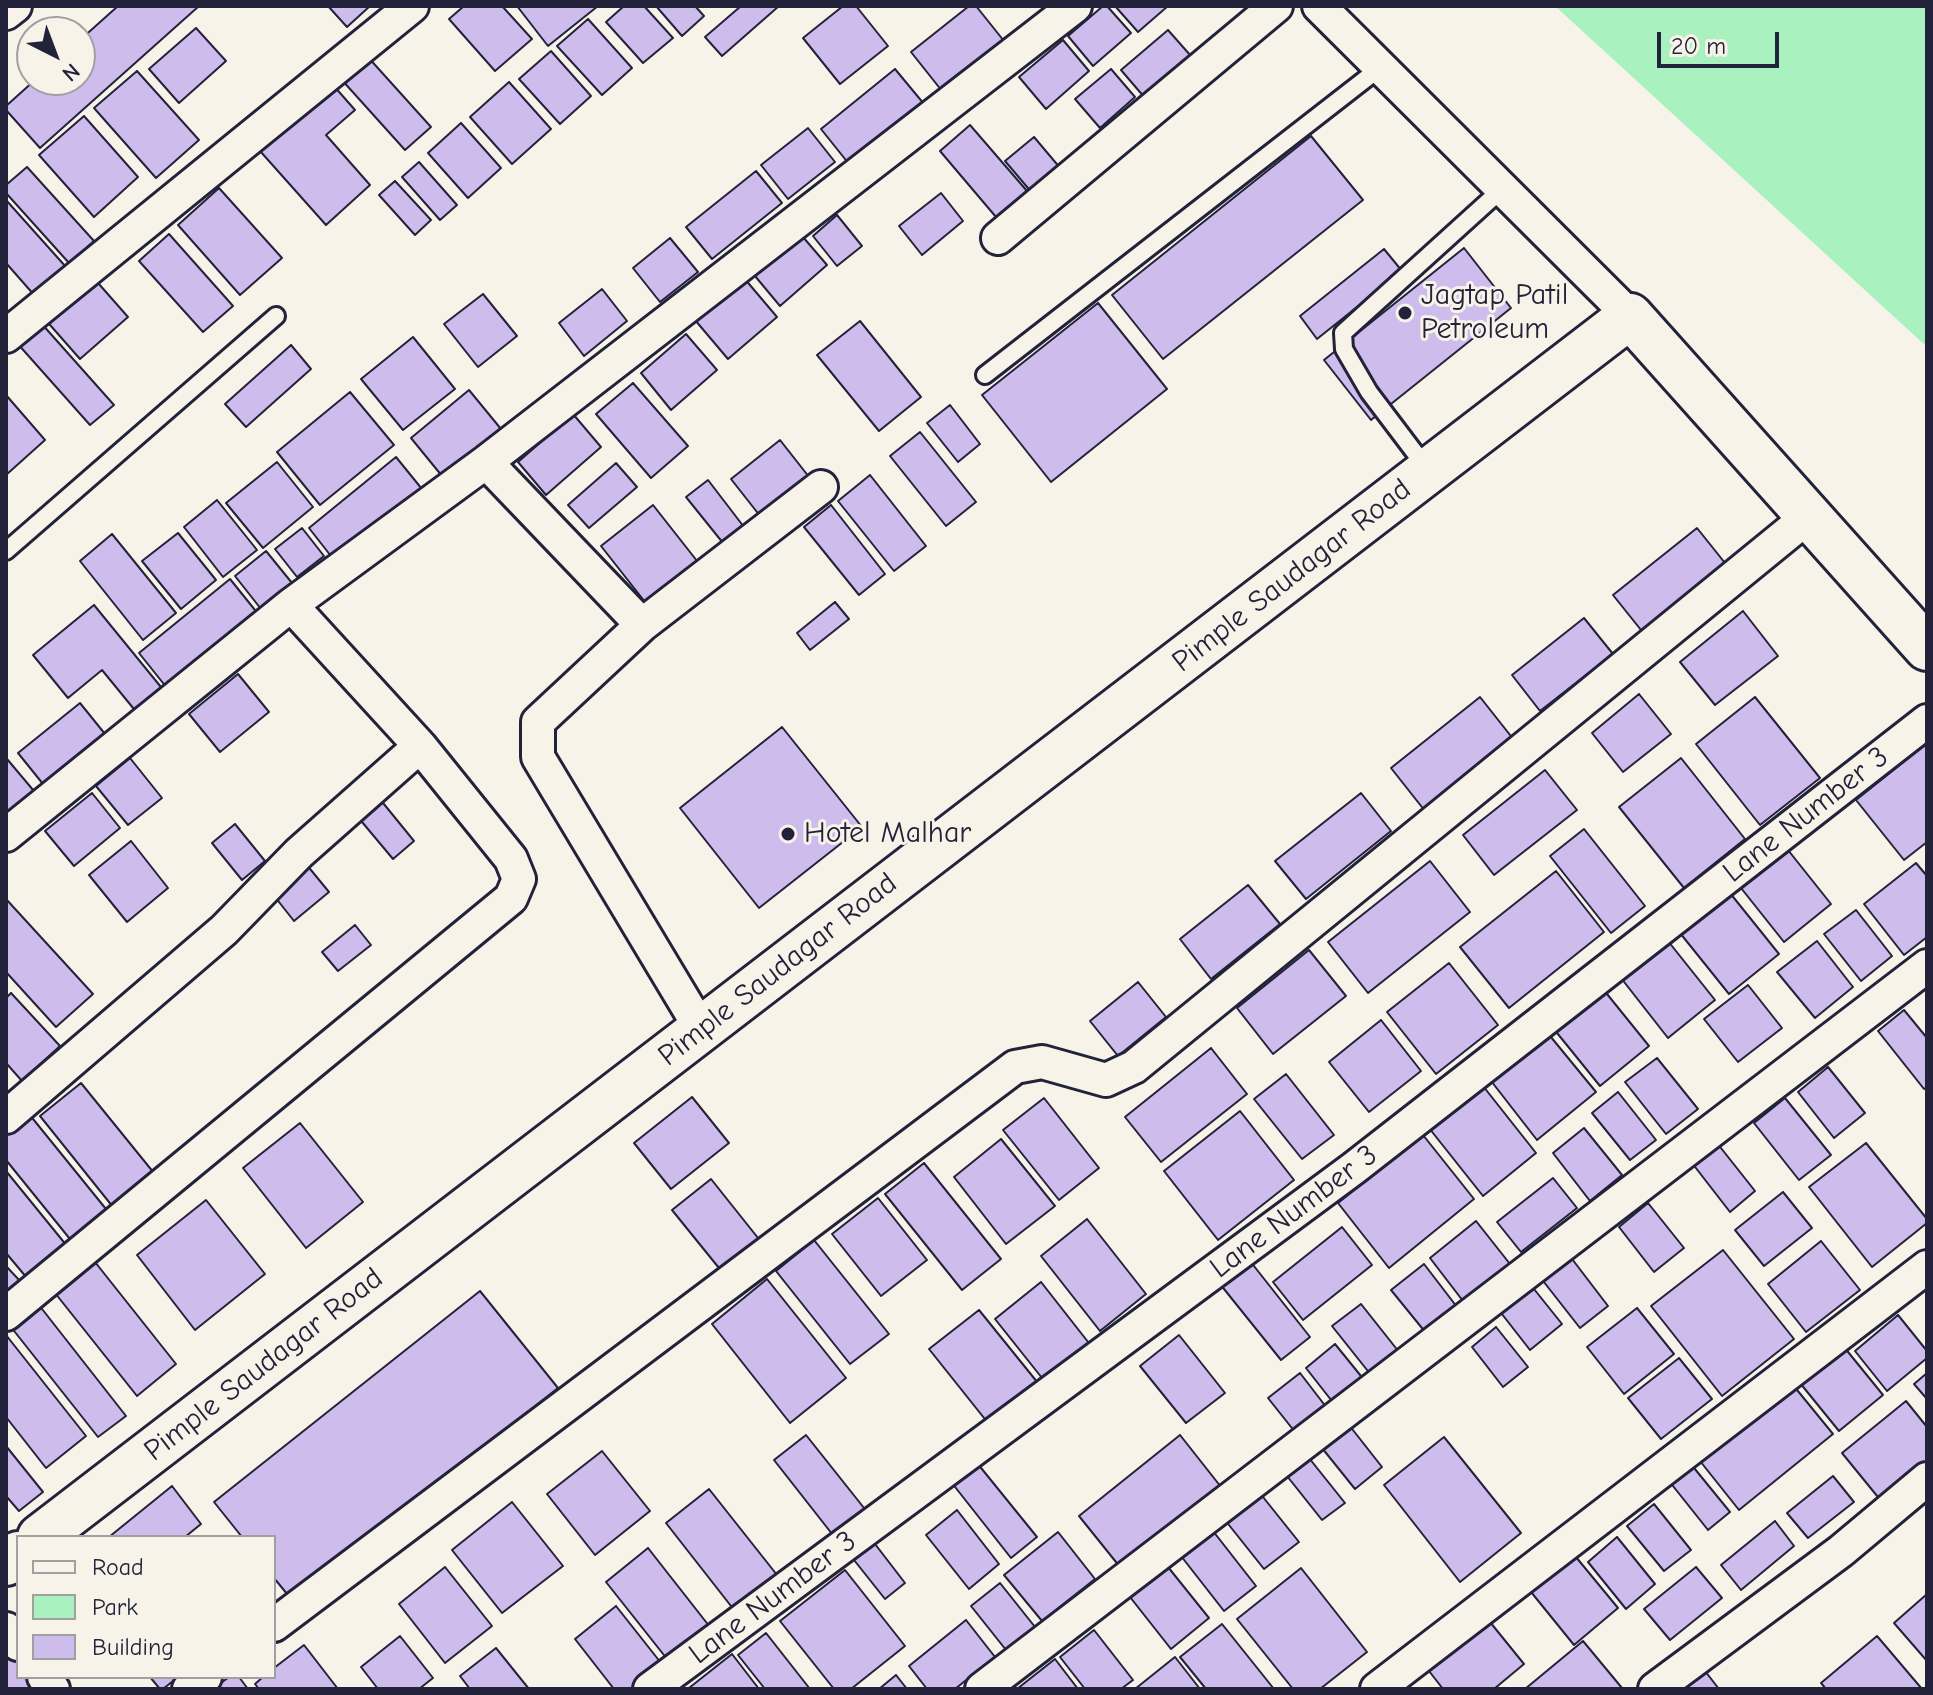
<!DOCTYPE html>
<style>
body{margin:0}
#map{position:relative;width:1933px;height:1695px;overflow:hidden;background:#f7f3e8;font-family:"Comic Neue",sans-serif}
canvas{display:block}
.frame{position:absolute;inset:0;border:8px solid #22223b;pointer-events:none}
.legend{position:absolute;left:16px;top:1535px;width:260px;height:144px;box-sizing:border-box;background:#f7f3e8;border:2px solid #a29fa3;margin:0;padding:10px 14px;list-style:none;font-size:24px;color:#22223b}
.legend li{display:flex;align-items:center;gap:16px;height:40px}
.legend b{width:40px;border:2px solid #a29fa3}
.north{position:absolute;left:16px;top:16px;width:80px;height:80px;box-sizing:border-box;background:#f7f3e8;border:2px solid #a29fa3;border-radius:50%;rotate:138deg;font-size:22px;font-weight:700;line-height:32px;text-align:center;color:#22223b}
.north::after{content:'';display:block;margin:auto;width:28px;height:36px;background:#22223b;clip-path:polygon(50% 0,100% 100%,50% 72%,0 100%)}
.scale{position:absolute;left:1657px;top:32px;width:122px;height:36px;box-sizing:border-box;border:4px solid #22223b;border-top:0;padding-left:10px;font-size:24px;line-height:28px;white-space:nowrap;color:#22223b;-webkit-text-stroke:6px #f7f3e8;paint-order:stroke}
</style>
<div id="map">
<canvas width="1933" height="1695"></canvas>
<div class="frame"></div>
<ul class="legend">
<li><b style="height:10px;background:#f7f3e8"></b>Road</li>
<li><b style="height:22px;background:#a9f2c0"></b>Park</li>
<li><b style="height:22px;background:#cebced"></b>Building</li>
</ul>
<div class="north">N</div>
<div class="scale">20 m</div>
</div>
<script>
const ctx = document.querySelector('canvas').getContext('2d');
ctx.lineJoin = 'round';
function fill(path, color) { ctx.fillStyle = color; ctx.fill(path, 'evenodd'); }
const poly = rows => new Path2D(rows.map(r => 'M' + r).join(''));
function strokePath(path, color, width, dash) { ctx.strokeStyle = color; ctx.lineWidth = width; ctx.lineCap = dash ? 'butt' : 'round'; ctx.setLineDash(dash || []); ctx.stroke(path); }
function label(font, color, halo, rows, align = 'center') {
  ctx.font = font + ' "Comic Neue",sans-serif'; ctx.lineWidth = 6; ctx.setLineDash([]); ctx.textBaseline = 'middle'; ctx.strokeStyle = halo; ctx.fillStyle = color; for (const [text, x, y, turn = 0] of rows) {
    ctx.save(); ctx.translate(x, y); ctx.rotate((+turn || 0) * Math.PI / 180); ctx.textAlign = isNaN(turn) ? turn : align; if (halo) ctx.strokeText(text, 0, 0); ctx.fillText(text, 0, 0); ctx.restore();
  }
}
fill(poly([
 [1555,6,1927,6,1927,347]
]), '#a9f2c0');
const building = poly([
 [118,6,199,6,40,148,6,110,6,106,35,80,80,80,80,40,118,6],
 [328,6,370,6,347,27,328,6],
 [464,6,502,6,532,39,495,71,449,19,464,6],
 [517,6,598,6,548,46,517,6],
 [624,6,644,6,673,38,643,63,606,22,624,6],
 [656,6,695,6,704,16,682,36,656,6],
 [741,6,779,6,722,56,705,37,741,6],
 [843,6,856,6,888,46,840,84,803,38,843,6],
 [969,6,976,6,1004,41,942,91,911,52,969,6],
 [1103,6,1107,6,1131,33,1093,66,1068,36,1103,6],
 [1115,6,1168,6,1138,32,1115,6],
 [588,19,632,68,602,95,557,46,588,19],
 [196,28,226,61,179,103,149,69,196,28],
 [1168,30,1198,64,1151,105,1121,70,1168,30],
 [1063,40,1089,71,1046,109,1019,77,1063,40],
 [551,51,591,96,560,124,519,79,551,51],
 [367,56,431,127,405,150,341,79,367,56],
 [895,69,924,104,849,164,821,129,895,69],
 [1111,69,1135,97,1100,128,1075,99,1111,69],
 [137,71,199,140,156,178,94,108,137,71],
 [326,77,355,110,326,135,370,185,326,225,252,142,326,77],
 [509,82,551,129,512,164,470,117,509,82],
 [84,116,138,177,94,217,39,155,84,116],
 [461,123,501,168,468,198,428,153,461,123],
 [970,125,1027,191,996,217,940,151,970,125],
 [808,128,835,162,788,199,761,165,808,128],
 [1311,136,1363,200,1163,359,1112,295,1311,136],
 [1034,137,1061,169,1033,194,1005,161,1034,137],
 [419,162,457,205,440,220,402,177,419,162],
 [27,167,94,241,69,263,6,193,6,185,27,167],
 [756,171,782,203,712,259,686,227,756,171],
 [395,181,431,220,415,235,379,195,395,181],
 [219,188,282,258,240,295,178,225,219,188],
 [941,193,963,221,922,255,899,226,941,193],
 [6,200,66,267,35,296,6,263,6,200],
 [837,215,862,246,837,266,813,236,837,215],
 [797,230,827,265,780,306,750,270,797,230],
 [169,234,233,306,203,332,139,261,169,234],
 [670,238,698,272,660,302,633,268,670,238],
 [1464,248,1511,308,1371,420,1324,360,1464,248],
 [1384,249,1402,271,1317,339,1300,316,1384,249],
 [91,275,128,317,80,359,43,317,91,275],
 [744,278,777,317,728,359,695,320,744,278],
 [602,289,627,321,584,356,559,323,602,289],
 [483,294,517,336,478,367,444,324,483,294],
 [1098,303,1167,389,1051,482,982,395,1098,303],
 [860,321,921,397,879,431,817,355,860,321],
 [41,323,114,405,90,425,17,343,41,323],
 [686,334,717,370,671,410,641,373,686,334],
 [413,337,455,389,403,430,361,379,413,337],
 [291,345,311,369,246,427,225,404,291,345],
 [633,383,688,446,651,478,596,414,633,383],
 [469,390,501,429,442,476,411,438,469,390],
 [350,392,394,445,320,505,277,452,350,392],
 [6,395,45,440,6,475,6,395],
 [950,405,980,444,958,462,927,423,950,405],
 [573,414,601,447,546,495,518,462,573,414],
 [920,432,976,502,946,526,890,456,920,432],
 [780,440,813,482,764,521,731,479,780,440],
 [396,457,426,494,338,565,309,528,396,457],
 [277,462,313,507,263,548,226,503,277,462],
 [616,463,637,487,589,528,568,505,616,463],
 [870,475,926,546,894,571,838,501,870,475],
 [708,480,744,527,723,543,686,497,708,480],
 [217,500,257,550,223,577,184,527,217,500],
 [653,505,701,566,649,607,601,546,653,505],
 [831,505,885,574,859,595,804,527,831,505],
 [302,528,324,556,297,577,275,549,302,528],
 [1697,528,1729,568,1645,635,1613,595,1697,528],
 [178,533,216,580,181,609,142,561,178,533],
 [112,534,176,613,143,640,80,561,112,534],
 [266,551,292,583,261,609,235,576,266,551],
 [230,579,259,615,167,688,139,653,230,579],
 [835,602,849,619,810,650,797,633,835,602],
 [94,605,165,692,138,714,102,670,68,698,33,655,94,605],
 [1743,611,1778,656,1715,705,1680,662,1743,611],
 [1584,618,1613,654,1540,711,1512,675,1584,618],
 [238,674,269,712,220,752,189,714,238,674],
 [1639,694,1671,734,1623,772,1592,733,1639,694],
 [1480,697,1514,740,1425,811,1391,768,1480,697],
 [1755,697,1820,778,1760,825,1696,744,1755,697],
 [80,703,105,734,43,784,18,753,80,703],
 [782,727,862,827,759,908,680,808,782,727],
 [1927,743,1927,842,1904,860,1856,800,1927,743],
 [130,758,162,798,128,825,96,786,130,758],
 [1681,758,1745,839,1684,888,1619,807,1681,758],
 [7,759,39,797,6,824,6,760,7,759],
 [1545,770,1577,810,1494,875,1463,835,1545,770],
 [92,793,120,828,74,866,45,831,92,793],
 [1361,793,1391,831,1306,899,1275,861,1361,793],
 [379,798,414,841,393,859,357,816,379,798],
 [235,824,265,861,242,880,212,843,235,824],
 [1584,829,1645,906,1611,933,1550,856,1584,829],
 [131,841,168,888,127,922,89,875,131,841],
 [1788,850,1831,904,1784,942,1741,888,1788,850],
 [1430,861,1470,912,1368,993,1328,942,1430,861],
 [1916,863,1927,876,1927,937,1904,955,1864,904,1916,863],
 [306,864,329,892,294,921,271,892,306,864],
 [1556,871,1604,932,1509,1008,1460,947,1556,871],
 [1248,885,1280,924,1211,979,1180,939,1248,885],
 [1730,893,1779,954,1729,994,1680,933,1730,893],
 [6,899,93,994,56,1027,6,972,6,899],
 [1856,910,1892,956,1861,981,1824,934,1856,910],
 [355,925,371,945,338,971,322,952,355,925],
 [1668,941,1715,1000,1668,1038,1621,978,1668,941],
 [1817,941,1853,987,1815,1018,1777,972,1817,941],
 [1309,950,1346,996,1273,1054,1237,1008,1309,950],
 [1449,963,1498,1025,1436,1074,1387,1012,1449,963],
 [1138,982,1166,1017,1118,1056,1090,1021,1138,982],
 [1748,985,1782,1028,1738,1062,1704,1019,1748,985],
 [1603,989,1649,1046,1600,1086,1553,1028,1603,989],
 [11,993,60,1046,22,1081,6,1063,6,998,11,993],
 [1904,1010,1927,1038,1927,1087,1924,1089,1878,1031,1904,1010],
 [1381,1020,1421,1071,1369,1112,1329,1062,1381,1020],
 [1546,1031,1596,1092,1537,1140,1488,1077,1546,1031],
 [1211,1048,1247,1094,1161,1162,1125,1117,1211,1048],
 [1657,1058,1698,1109,1666,1134,1625,1082,1657,1058],
 [1828,1067,1865,1113,1834,1138,1798,1092,1828,1067],
 [1286,1074,1334,1135,1302,1159,1254,1099,1286,1074],
 [81,1083,158,1178,117,1212,40,1116,81,1083],
 [1483,1086,1536,1153,1483,1196,1429,1128,1483,1086],
 [1618,1092,1656,1140,1630,1160,1592,1113,1618,1092],
 [692,1097,729,1143,671,1189,634,1143,692,1097],
 [1044,1098,1099,1168,1059,1200,1003,1130,1044,1098],
 [1785,1098,1831,1155,1799,1180,1754,1123,1785,1098],
 [1240,1111,1294,1180,1218,1240,1164,1171,1240,1111],
 [29,1114,110,1214,74,1244,6,1160,6,1132,29,1114],
 [300,1123,363,1202,306,1248,243,1168,300,1123],
 [1584,1128,1622,1175,1590,1201,1553,1153,1584,1128],
 [1423,1135,1474,1199,1389,1268,1338,1203,1423,1135],
 [1001,1139,1055,1206,1006,1244,954,1177,1001,1139],
 [1717,1143,1755,1191,1730,1212,1692,1163,1717,1143],
 [1866,1143,1927,1219,1927,1223,1872,1267,1809,1187,1866,1143],
 [924,1163,1001,1259,962,1290,885,1194,924,1163],
 [6,1171,67,1246,27,1278,6,1253,6,1171],
 [1553,1178,1577,1208,1521,1252,1497,1222,1553,1178],
 [711,1179,762,1243,723,1273,672,1210,711,1179],
 [1783,1192,1812,1228,1764,1266,1735,1230,1783,1192],
 [878,1198,927,1260,881,1296,832,1234,878,1198],
 [206,1200,265,1274,195,1330,137,1255,206,1200],
 [1648,1203,1684,1248,1654,1272,1619,1227,1648,1203],
 [1087,1219,1146,1294,1100,1331,1041,1256,1087,1219],
 [1476,1221,1510,1264,1463,1301,1430,1258,1476,1221],
 [1342,1227,1372,1265,1303,1320,1273,1282,1342,1227],
 [814,1240,889,1334,850,1364,776,1271,814,1240],
 [1821,1241,1860,1290,1806,1332,1768,1284,1821,1241],
 [1723,1250,1794,1339,1722,1396,1651,1306,1723,1250],
 [1569,1255,1608,1306,1580,1328,1540,1277,1569,1255],
 [1250,1261,1310,1337,1281,1360,1220,1284,1250,1261],
 [95,1262,176,1364,137,1396,55,1293,95,1262],
 [1424,1264,1457,1307,1426,1333,1391,1290,1424,1264],
 [6,1266,20,1281,6,1293,6,1266],
 [767,1279,846,1378,790,1423,712,1324,767,1279],
 [1041,1282,1092,1347,1046,1383,995,1319,1041,1282],
 [1530,1284,1562,1324,1530,1350,1498,1309,1530,1284],
 [480,1291,558,1388,292,1600,274,1578,274,1537,242,1537,214,1502,480,1291],
 [35,1300,126,1416,98,1437,7,1322,35,1300],
 [1361,1304,1403,1357,1375,1380,1332,1326,1361,1304],
 [1637,1308,1674,1354,1624,1394,1587,1347,1637,1308],
 [979,1310,1042,1388,992,1428,929,1349,979,1310],
 [1898,1315,1927,1351,1927,1358,1887,1391,1855,1351,1898,1315],
 [1496,1327,1528,1367,1503,1387,1472,1347,1496,1327],
 [6,1335,86,1436,46,1468,6,1417,6,1335],
 [1179,1335,1225,1393,1186,1423,1140,1366,1179,1335],
 [1335,1344,1365,1381,1335,1405,1306,1368,1335,1344],
 [1844,1347,1883,1395,1839,1431,1800,1383,1844,1347],
 [1679,1358,1712,1399,1661,1439,1628,1398,1679,1358],
 [1300,1373,1330,1412,1299,1437,1268,1398,1300,1373],
 [1927,1373,1927,1399,1914,1384,1927,1373],
 [1793,1385,1833,1434,1739,1510,1700,1461,1793,1385],
 [1906,1401,1927,1427,1927,1466,1882,1502,1842,1453,1906,1401],
 [1349,1425,1382,1467,1355,1489,1322,1448,1349,1425],
 [806,1435,868,1513,836,1539,774,1460,806,1435],
 [1180,1435,1225,1492,1124,1572,1079,1516,1180,1435],
 [1444,1437,1521,1533,1460,1582,1384,1485,1444,1437],
 [6,1446,43,1492,19,1511,6,1496,6,1446],
 [602,1451,650,1511,595,1555,547,1494,602,1451],
 [973,1458,1037,1537,1011,1558,948,1478,973,1458],
 [1309,1458,1345,1503,1322,1520,1287,1476,1309,1458],
 [1690,1463,1730,1512,1708,1530,1669,1481,1690,1463],
 [1833,1476,1854,1502,1808,1538,1787,1513,1833,1476],
 [172,1486,201,1524,185,1537,109,1537,172,1486],
 [709,1489,781,1580,738,1615,666,1523,709,1489],
 [1259,1492,1299,1542,1264,1569,1225,1520,1259,1492],
 [512,1502,563,1566,502,1613,452,1550,512,1502],
 [1654,1504,1691,1550,1664,1571,1627,1526,1654,1504],
 [957,1510,999,1564,969,1589,926,1535,957,1510],
 [1775,1521,1794,1546,1741,1590,1721,1565,1775,1521],
 [1213,1531,1256,1586,1224,1611,1181,1556,1213,1531],
 [1058,1532,1095,1579,1042,1621,1004,1575,1058,1532],
 [1617,1537,1655,1584,1626,1609,1588,1562,1617,1537],
 [875,1544,905,1583,885,1599,854,1560,875,1544],
 [648,1548,717,1636,675,1669,606,1582,648,1548],
 [1571,1551,1618,1608,1574,1645,1527,1587,1571,1551],
 [445,1567,492,1626,445,1663,399,1604,445,1567],
 [1168,1567,1209,1618,1171,1649,1130,1597,1168,1567],
 [1696,1567,1722,1598,1670,1640,1644,1609,1696,1567],
 [1301,1568,1367,1652,1320,1689,1293,1689,1237,1619,1301,1568],
 [845,1570,905,1646,851,1689,834,1689,780,1621,845,1570],
 [1000,1583,1039,1632,1010,1655,971,1606,1000,1583],
 [1927,1594,1927,1661,1894,1623,1927,1594],
 [616,1606,665,1668,639,1689,614,1689,575,1639,616,1606],
 [966,1620,995,1657,955,1689,927,1689,909,1666,966,1620],
 [1490,1622,1524,1664,1494,1689,1443,1689,1429,1671,1490,1622],
 [1222,1624,1274,1689,1206,1689,1180,1657,1222,1624],
 [1094,1630,1133,1680,1121,1689,1085,1689,1060,1657,1094,1630],
 [766,1633,810,1689,765,1689,738,1655,766,1633],
 [400,1636,433,1678,419,1689,378,1689,361,1667,400,1636],
 [1877,1636,1922,1689,1826,1689,1821,1683,1877,1636],
 [1583,1641,1622,1688,1525,1689,1583,1641],
 [6,1645,18,1660,18,1677,32,1677,41,1689,6,1689,6,1645],
 [304,1645,338,1689,259,1689,255,1684,263,1677,274,1677,274,1668,304,1645],
 [496,1648,529,1689,470,1689,460,1676,496,1648],
 [732,1654,759,1689,689,1689,689,1688,732,1654],
 [1175,1657,1200,1689,1135,1689,1175,1657],
 [1055,1659,1078,1689,1017,1689,1055,1659],
 [1705,1671,1719,1689,1683,1689,1705,1671],
 [896,1675,907,1689,879,1689,896,1675],
 [150,1677,178,1677,163,1689,160,1689,150,1677],
 [229,1677,239,1677,248,1689,213,1689,229,1677]
]);
fill(building, '#cebced');
strokePath(building, '#22223b', 2);
const lane = poly([
 [985,375,1381,67],
 [1428,470,1369,392,1344,349,1343,333,1502,189],
 [6,551,276,316]
]);
const street = poly([
 [1319,6,1630,316],
 [6,13,15,6],
 [998,238,1276,6],
 [6,336,412,6],
 [486,462,642,625,538,722,538,757,701,1029],
 [642,625,821,487],
 [6,835,291,605,486,462,1075,6],
 [6,1117,224,930,299,853,420,746],
 [6,1314,511,898,519,879,511,859,420,746,291,605],
 [274,1625,1015,1067,1042,1062,1106,1080,1134,1067,1809,516],
 [6,1629,18,1644],
 [44,1677,53,1689],
 [189,1689,205,1677],
 [650,1689,1354,1168,1927,721],
 [982,1689,1927,966],
 [1377,1689,1927,1267],
 [1655,1689,1841,1551,1927,1479]
]);
const secondary = poly([
 [40,1537,1630,316,1927,648],
 [6,1563,18,1554]
]);
strokePath(lane, '#22223b', 22);
strokePath(street, '#22223b', 38);
strokePath(secondary, '#22223b', 50);
strokePath(lane, '#f7f3e8', 16);
strokePath(street, '#f7f3e8', 32);
strokePath(secondary, '#f7f3e8', 44);
for (const [x, y, r, color] of [
 [1405,313,8,"#22223b"],
 [788,834,8,"#22223b"]
]) { const dot = new Path2D(); dot.arc(x, y, r, 0, 2 * Math.PI); ctx.fillStyle = color; ctx.fill(dot); strokePath(dot, '#f7f3e8', 3); }
label('30px', '#22223b', '#f7f3e8', [
 ["Jagtap Patil",1421,296],
 ["Petroleum",1421,330],
 ["Hotel Malhar",804,834]
], 'left');
label('30px', '#22223b', '#f7f3e8', [
 ["Pimple Saudagar Road",1292,576,-38],
 ["Lane Number 3",1806,815,-38],
 ["Pimple Saudagar Road",778,970,-38],
 ["Lane Number 3",1294,1212,-37],
 ["Pimple Saudagar Road",264,1365,-38],
 ["Lane Number 3",773,1598,-37]
]);
</script>
